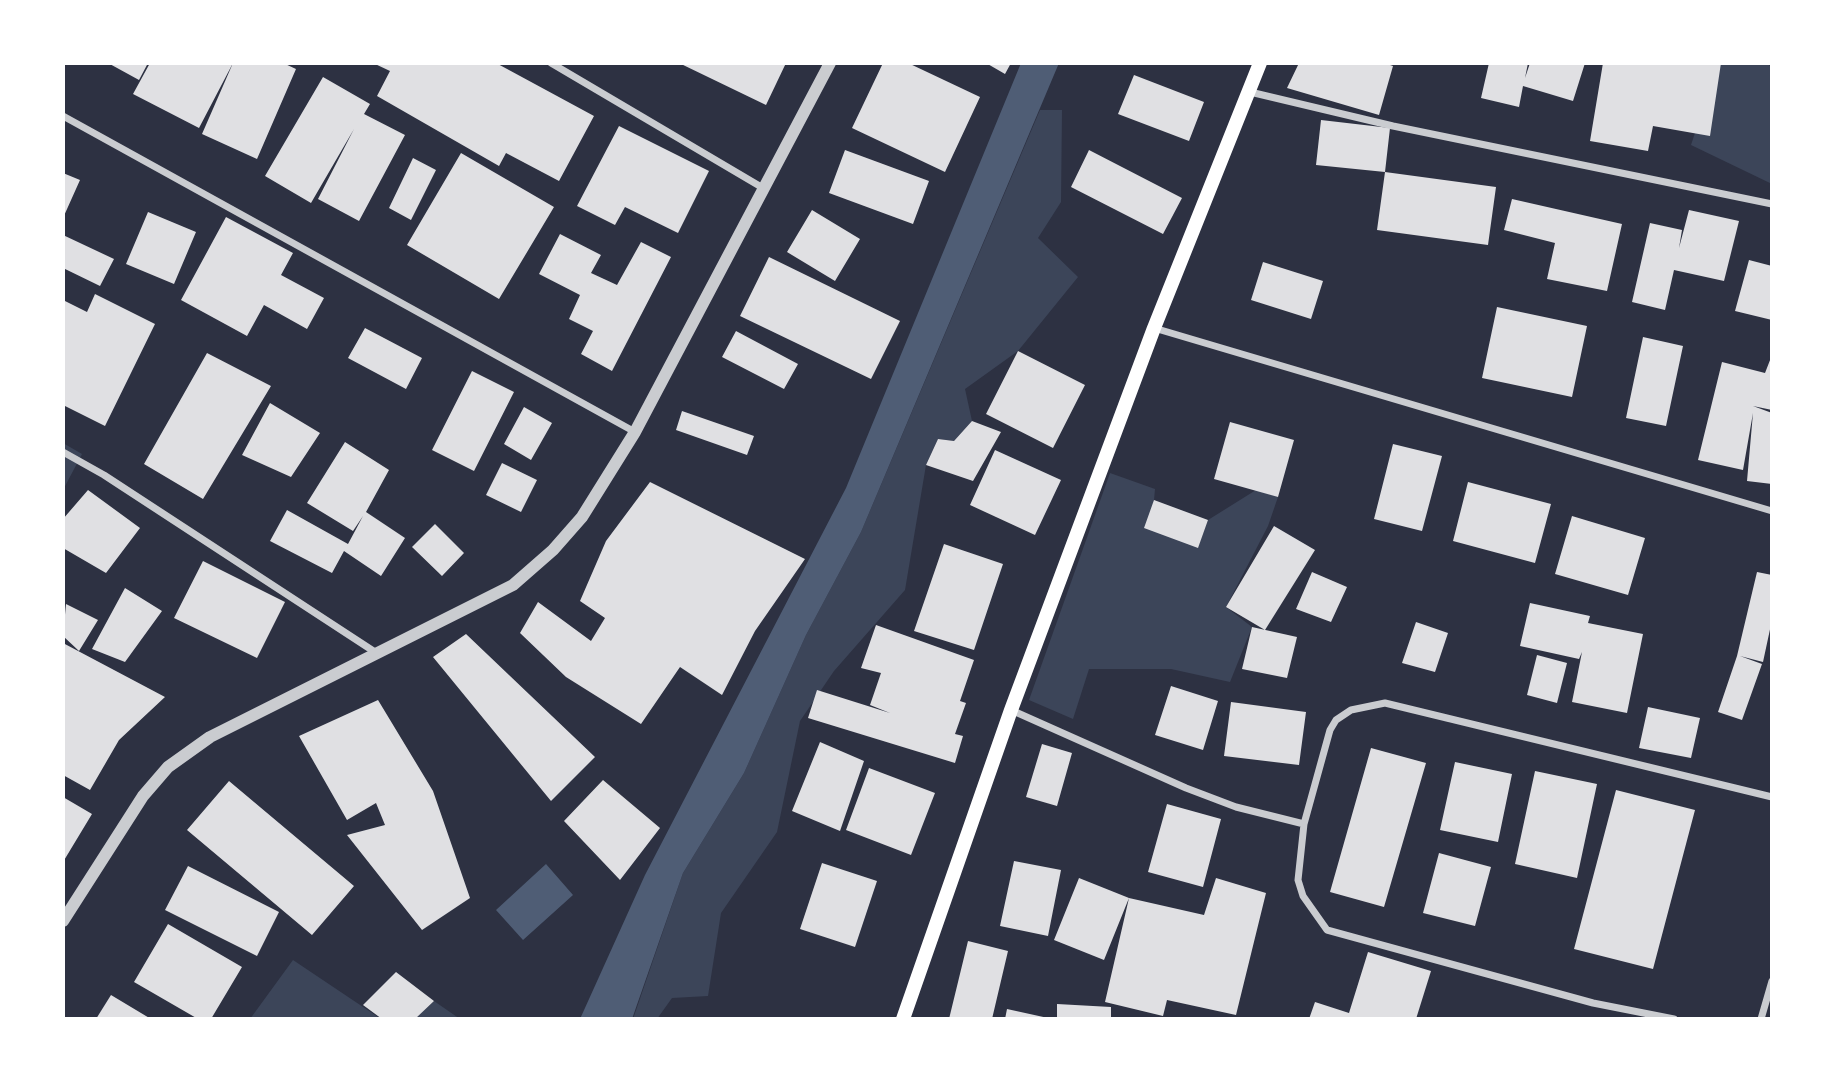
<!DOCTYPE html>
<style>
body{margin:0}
#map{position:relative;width:1835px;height:1082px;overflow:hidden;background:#2d3142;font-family:Arial,sans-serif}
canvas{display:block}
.frame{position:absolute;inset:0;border:65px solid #fff;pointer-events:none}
</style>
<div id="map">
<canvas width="1835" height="1082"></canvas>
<div class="frame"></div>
</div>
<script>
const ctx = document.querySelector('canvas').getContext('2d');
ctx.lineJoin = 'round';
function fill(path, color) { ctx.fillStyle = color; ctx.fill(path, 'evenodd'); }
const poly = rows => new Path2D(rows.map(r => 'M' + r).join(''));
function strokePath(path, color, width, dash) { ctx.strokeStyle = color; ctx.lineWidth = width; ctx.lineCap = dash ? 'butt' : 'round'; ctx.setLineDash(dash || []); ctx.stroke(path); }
fill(poly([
 [1718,63,1767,63,1772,68,1772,184,1691,145],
 [1040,110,1062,110,1061,202,1038,238,1078,277,1018,351,965,389,972,421,954,441,938,439,926,465,905,590,834,671,800,721,777,832,721,913,708,996,672,998,657,1019,633,1019,683,873,744,773,806,635,861,532],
 [63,443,82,454,63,490],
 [1110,473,1155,489,1154,500,1198,547,1208,520,1256,490,1278,497,1268,526,1226,607,1252,627,1230,682,1171,669,1089,669,1073,719,1029,700],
 [293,960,381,1019,250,1019],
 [434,1001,460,1019,415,1019]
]), '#3c4559');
fill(poly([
 [1021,63,1059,63,861,532,806,635,744,773,683,873,632,1019,580,1019,645,875,846,488],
 [546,864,573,895,523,940,496,910]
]), '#4f5d75');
fill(poly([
 [108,63,148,63,139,80],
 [150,63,233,63,199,128,133,94],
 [233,63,283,63,296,69,257,159,202,134],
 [373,63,496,63,594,116,559,181,506,153,499,166,377,96,390,71],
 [679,63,786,63,766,105],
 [883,63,908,63,980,97,945,172,852,128],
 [986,63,1011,63,1005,74],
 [1299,63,1384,63,1393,66,1379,115,1287,88],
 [1489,63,1528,63,1525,78,1530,63,1585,63,1573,101,1523,86,1519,107,1481,98],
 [1603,63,1721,63,1710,136,1653,126,1648,151,1590,141],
 [1134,75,1204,102,1189,141,1118,114],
 [323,77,370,104,364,114,405,135,359,221,318,199,354,129,311,203,265,176],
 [1321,120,1390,128,1385,172,1316,165],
 [619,126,709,171,678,233,625,207,615,225,577,206],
 [845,150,929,181,913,224,829,193],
 [1089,150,1182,198,1163,234,1071,187],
 [461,153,554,207,499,299,407,245],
 [413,158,436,170,411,220,389,208],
 [1385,172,1496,187,1488,245,1377,230],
 [63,173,80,180,63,218],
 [1512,199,1622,224,1607,291,1547,279,1555,243,1504,230],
 [812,210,860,239,835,281,787,252],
 [1689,210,1739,221,1724,281,1674,270,1665,310,1632,302,1650,223,1682,230,1679,248],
 [148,212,196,232,174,284,126,264],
 [226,217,293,253,281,275,324,298,307,329,264,305,247,336,181,300],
 [560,234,601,255,591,273,617,285,641,242,671,257,612,371,581,354,593,331,569,319,580,295,539,274],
 [63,235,114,259,100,286,63,268],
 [769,257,900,321,871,379,740,316],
 [1749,260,1772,266,1772,320,1735,311],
 [1263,262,1323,281,1311,319,1251,300],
 [95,294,155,324,105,426,63,405,63,300,87,312],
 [1497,307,1587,326,1572,397,1482,378],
 [365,328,422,358,406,389,348,358],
 [736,331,798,364,784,389,722,357],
 [1643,337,1683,346,1666,426,1626,418],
 [1018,351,1085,385,1053,448,986,414],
 [207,353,271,386,203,499,144,464],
 [1772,355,1772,410,1753,406,1772,413,1772,484,1747,481,1753,413,1743,470,1698,460,1722,362,1765,373],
 [472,371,514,392,474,471,432,450],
 [270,403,320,433,291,477,242,455],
 [524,407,552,423,531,460,504,444],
 [682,411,754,436,747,455,676,430],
 [972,421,1001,432,973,481,926,465,938,439,954,441],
 [1230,422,1294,440,1278,497,1214,479],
 [345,442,389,470,366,512,405,538,381,576,344,551,332,573,270,541,287,510,348,544,363,516,353,531,307,503],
 [1393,444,1442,456,1422,531,1374,519],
 [995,450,1061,480,1035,535,970,505],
 [502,463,537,480,521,512,486,495],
 [650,482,805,559,755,631,722,695,680,667,641,724,566,677,520,633,538,602,591,641,605,618,580,601,606,541],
 [1468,482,1551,504,1535,563,1453,541],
 [88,490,140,528,106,573,63,548,63,519],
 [1154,500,1208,520,1198,548,1144,528],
 [1572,516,1645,538,1628,595,1555,574],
 [435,524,464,553,442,576,412,547],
 [1274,526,1315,550,1265,630,1226,607],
 [944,544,1003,564,974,650,914,631],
 [203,561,285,602,257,658,174,618],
 [1312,572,1347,587,1331,622,1296,609],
 [1757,572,1772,575,1772,620,1763,662,1740,656,1762,664,1742,720,1718,712,1737,656],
 [125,588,162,611,125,662,92,649],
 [1530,603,1590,616,1588,623,1643,634,1627,713,1572,702,1582,652,1579,659,1520,646],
 [66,604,98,620,79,651,63,636],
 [1416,622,1448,633,1435,672,1402,663],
 [876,625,974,660,960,701,966,703,955,734,963,736,955,763,808,718,817,690,890,713,870,705,881,673,861,668],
 [1252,627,1297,637,1287,678,1242,669],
 [466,634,595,757,551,801,433,657],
 [63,643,165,697,119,740,90,790,63,775],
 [1537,655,1567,663,1557,703,1527,695],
 [1171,686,1218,701,1203,750,1155,735],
 [378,700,433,791,470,898,422,930,347,835,385,825,376,803,347,820,299,736],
 [1231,702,1306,712,1299,765,1224,756],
 [1648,707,1700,718,1691,758,1639,748],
 [820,742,864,761,840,831,792,811],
 [1042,744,1072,753,1057,806,1026,797],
 [1371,748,1426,763,1384,907,1330,892],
 [1455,762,1512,774,1498,842,1440,830],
 [869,768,935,793,911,855,846,830],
 [1535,771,1597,784,1577,878,1515,864],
 [603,780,660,828,620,880,564,821],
 [229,781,354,886,312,935,187,830],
 [1616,790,1695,810,1653,969,1574,949],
 [63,797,92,814,63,862],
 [1167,804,1221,819,1203,887,1148,872],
 [1439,853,1491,867,1475,926,1423,913],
 [1014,861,1061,870,1048,936,1000,926],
 [822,863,877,881,855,947,800,929],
 [188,866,279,912,257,956,165,910],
 [1079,878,1129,898,1104,960,1054,940],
 [1216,878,1266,893,1236,1015,1167,1000,1163,1016,1105,1002,1129,898,1204,915],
 [168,924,242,967,211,1019,198,1019,134,982],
 [968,941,1008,951,992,1019,949,1019],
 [1368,952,1431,971,1416,1019,1309,1019,1315,1002,1349,1013],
 [396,972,434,1001,415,1019,382,1019,363,1005],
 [111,995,151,1019,96,1019],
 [1057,1004,1111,1007,1111,1019,1057,1019],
 [1007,1009,1048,1018,1048,1019,1005,1019]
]), '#e0e0e3');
strokePath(poly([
 [551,63,763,188],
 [1250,92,1393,126,1772,204],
 [63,116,635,432],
 [1154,328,1772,511],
 [63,452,104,475,378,654],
 [1011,710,1186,788,1236,807,1304,824],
 [1674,1019,1593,1003,1327,930,1303,896,1298,880,1304,824,1330,730,1336,720,1351,710,1385,703,1772,797],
 [1761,1019,1772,981]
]), '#caccd0', 7);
strokePath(poly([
 [63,921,143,796,168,767,210,737,513,585,553,550,582,517,635,432,830,63]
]), '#caccd0', 12);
strokePath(poly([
 [903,1019,1011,710,1154,328,1260,63]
]), '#fff', 14);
</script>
